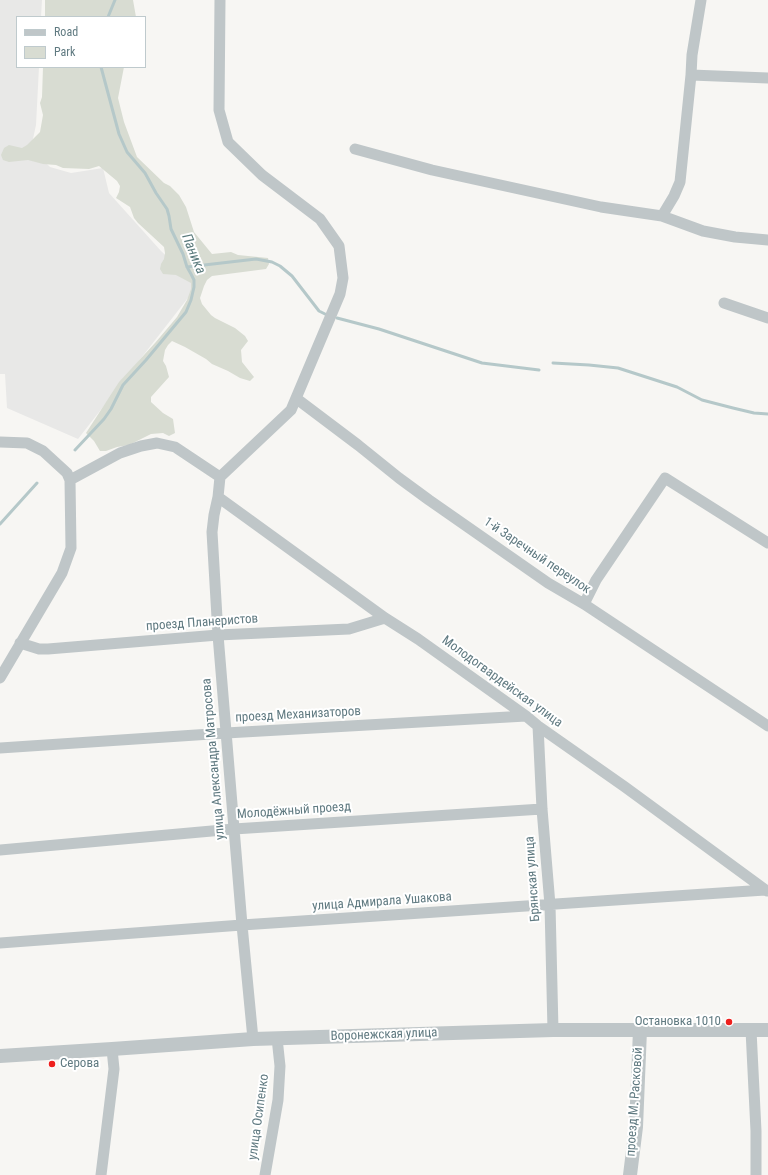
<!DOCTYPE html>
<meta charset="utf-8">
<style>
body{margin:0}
#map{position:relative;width:768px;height:1175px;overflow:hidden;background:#f7f6f3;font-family:"Roboto Condensed",sans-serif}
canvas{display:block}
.legend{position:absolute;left:16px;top:16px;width:130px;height:52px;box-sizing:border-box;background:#fff;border:1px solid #bfcacd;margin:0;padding:5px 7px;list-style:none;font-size:12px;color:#607a81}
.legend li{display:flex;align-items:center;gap:8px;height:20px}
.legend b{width:20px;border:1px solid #bfcacd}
</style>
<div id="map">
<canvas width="768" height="1175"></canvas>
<ul class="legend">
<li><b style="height:5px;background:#bfc6c8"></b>Road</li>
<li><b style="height:11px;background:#d8dcd2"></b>Park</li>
</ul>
</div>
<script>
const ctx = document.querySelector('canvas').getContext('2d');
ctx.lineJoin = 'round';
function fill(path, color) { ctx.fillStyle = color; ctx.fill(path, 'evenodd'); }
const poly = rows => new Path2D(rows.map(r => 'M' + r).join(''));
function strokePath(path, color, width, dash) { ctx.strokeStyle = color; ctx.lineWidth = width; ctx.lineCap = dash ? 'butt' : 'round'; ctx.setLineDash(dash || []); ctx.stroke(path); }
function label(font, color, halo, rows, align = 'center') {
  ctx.font = font + ' "Roboto Condensed",sans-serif'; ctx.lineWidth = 4; ctx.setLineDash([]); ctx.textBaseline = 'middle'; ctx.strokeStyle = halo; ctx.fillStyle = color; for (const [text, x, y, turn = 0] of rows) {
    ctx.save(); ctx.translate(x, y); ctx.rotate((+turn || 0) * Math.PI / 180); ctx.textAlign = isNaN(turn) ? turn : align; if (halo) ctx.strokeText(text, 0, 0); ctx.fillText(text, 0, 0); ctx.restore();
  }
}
fill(poly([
 [0,0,42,0,41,17,17,17,17,67,39,67,36,125,31,148,50,167,71,173,103,168,109,193,161,251,198,285,78,439,7,408,5,374,0,374]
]), '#e8e8e7');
fill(poly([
 [45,0,133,0,136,17,45,17],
 [43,67,124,67,118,98,124,122,137,157,164,183,170,186,179,195,186,207,194,232,212,254,231,252,238,255,268,258,269,264,266,269,212,276,207,280,204,286,200,298,202,304,211,315,215,318,235,328,245,336,248,341,241,350,242,362,254,377,250,381,240,378,228,371,212,364,206,359,185,347,172,341,168,345,165,350,163,361,166,366,169,377,151,397,151,402,163,413,173,419,175,433,169,436,163,433,151,434,129,445,117,447,106,451,100,451,94,441,86,433,119,382,155,343,177,317,187,300,191,289,191,283,176,275,163,274,160,269,161,264,164,259,165,253,164,247,138,223,134,218,130,207,116,198,119,192,120,186,117,181,99,166,89,169,63,168,56,165,43,164,28,160,9,162,3,160,1,155,4,148,9,145,22,148,27,145,40,132,43,115,40,103,42,97]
]), '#d8dcd2');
strokePath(poly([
 [108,17,115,0],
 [187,267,256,259,272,262,280,266,292,276,319,311,325,314],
 [337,318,379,329,482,363,539,370],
 [553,363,589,365,618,368,677,387,702,400,733,408,754,413,768,414],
 [75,450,104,419,111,409,123,385,146,360,186,312,191,300,194,287,194,280,191,274,187,267,183,254,171,229,169,216,167,209,156,193,145,173,127,152,119,134,101,67],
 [0,524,37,483]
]), '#b5c8c9', 3);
strokePath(poly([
 [691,75,768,78],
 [355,149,432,170,601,207,662,216,703,231,735,237,768,240],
 [662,216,674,196,680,182,691,75,692,55,701,0],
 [724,303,768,318],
 [297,399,358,445,399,478,429,500,548,583,584,604,768,726],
 [0,442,27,443,43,451,67,473,70,480,71,548,62,573,0,678],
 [220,477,218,497,214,515,212,532,218,635,242,925,253,1039],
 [70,480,120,453,141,446,157,443,175,447,220,477,291,410,340,294,343,278,339,246,320,219,262,175,228,142,219,110,220,0],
 [218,497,385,618,418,639,526,716,538,726,625,787,767,891],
 [584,604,596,580,665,478,768,543],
 [20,643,39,649,48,649,218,635,349,629,385,618],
 [538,726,542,809,550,905,553,1030],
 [0,748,226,733,526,716],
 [0,850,234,829,542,809],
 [0,943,242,925,765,890],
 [751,1030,756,1131,756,1175],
 [101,1175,114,1069,112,1049],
 [265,1175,278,1100,280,1066,277,1038]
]), '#bfc6c8', 11);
strokePath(poly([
 [0,1056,112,1049,253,1039,553,1030,768,1030],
 [630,1175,636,1127,640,1030]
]), '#bfc6c8', 14);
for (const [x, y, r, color] of [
 [729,1022,4,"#ee1f1d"],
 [52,1064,4,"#ee1f1d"]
]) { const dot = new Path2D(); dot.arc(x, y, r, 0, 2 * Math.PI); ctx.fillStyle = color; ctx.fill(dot); strokePath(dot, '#fff', 1.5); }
label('13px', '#607a81', '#fff', [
 ["1-й Заречный переулок",537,556,34],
 ["проезд Планеристов",202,623,-4],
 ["Молодогвардейская улица",502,682,36],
 ["проезд Механизаторов",298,715,-3],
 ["улица Александра Матросова",214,759,-95],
 ["Молодёжный проезд",294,811,-4],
 ["Брянская улица",533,879,-94],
 ["улица Адмирала Ушакова",382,902,-4],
 ["Воронежская улица",384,1035,-2],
 ["проезд М. Расковой",635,1102,-86],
 ["улица Осипенко",259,1117,-82]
]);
label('13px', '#607a81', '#fff', [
 ["Остановка 1010",721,1022],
 ["Серова",60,1064,"left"]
], 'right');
label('italic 14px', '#5a7a7c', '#fff', [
 ["Паника",193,254,68]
]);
</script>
